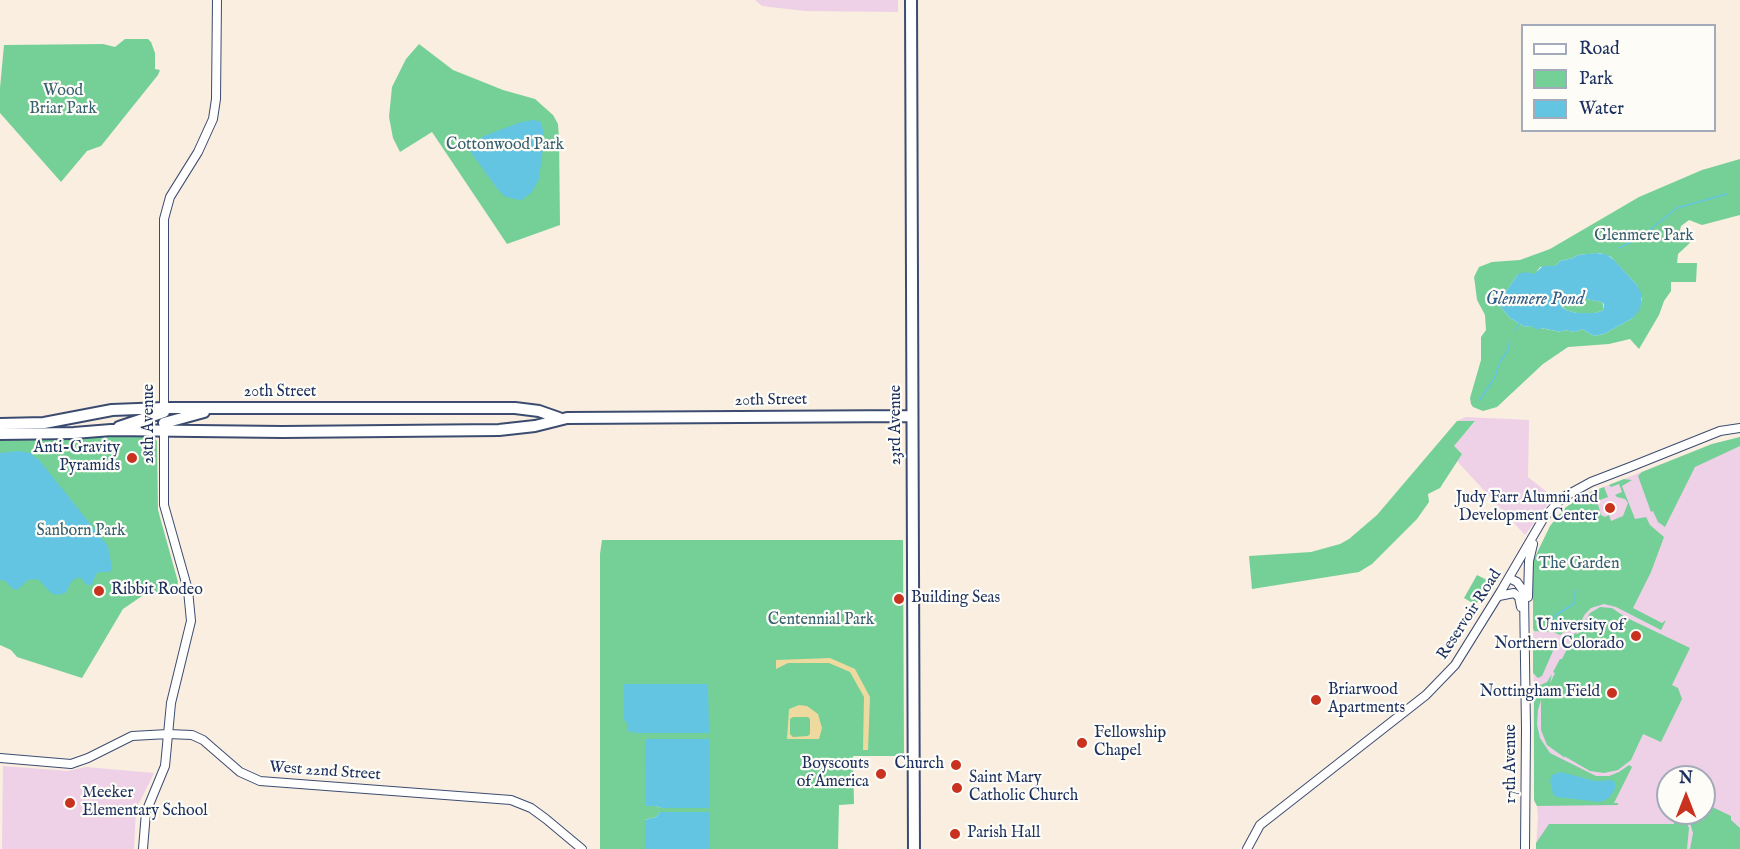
<!DOCTYPE html>
<style>
body{margin:0}
#map{position:relative;width:1740px;height:849px;overflow:hidden;background:#f9eedf;font-family:"IM FELL English",serif}
canvas{display:block}
.legend{position:absolute;left:1521px;top:24px;width:195px;height:108px;box-sizing:border-box;background:#fdfcf7;border:2px solid #a3aaba;margin:0;padding:8px 10px;list-style:none;font-size:18px;color:#1b2f5e}
.legend li{display:flex;align-items:center;gap:12px;height:30px}
.legend b{width:30px;border:2px solid #a3aaba}
.north{position:absolute;left:1656px;top:765px;width:60px;height:60px;box-sizing:border-box;background:#fdfcf7;border:2px solid #a3aaba;border-radius:50%;rotate:0deg;font-size:16px;font-weight:700;line-height:24px;text-align:center;color:#1b2f5e}
.north::after{content:'';display:block;margin:auto;width:21px;height:27px;background:#c8321e;clip-path:polygon(50% 0,100% 100%,50% 72%,0 100%)}
</style>
<div id="map">
<canvas width="1740" height="849"></canvas>
<ul class="legend">
<li><b style="height:8px;background:#fff"></b>Road</li>
<li><b style="height:16px;background:#75d097"></b>Park</li>
<li><b style="height:16px;background:#64c5e2"></b>Water</li>
</ul>
<div class="north">N</div>
</div>
<script>
const ctx = document.querySelector('canvas').getContext('2d');
ctx.lineJoin = 'round';
function fill(path, color) { ctx.fillStyle = color; ctx.fill(path, 'evenodd'); }
const poly = rows => new Path2D(rows.map(r => 'M' + r).join(''));
function strokePath(path, color, width, dash) { ctx.strokeStyle = color; ctx.lineWidth = width; ctx.lineCap = dash ? 'butt' : 'round'; ctx.setLineDash(dash || []); ctx.stroke(path); }
function label(font, color, halo, rows, align = 'center') {
  ctx.font = font + ' "IM FELL English",serif'; ctx.lineWidth = 4.5; ctx.setLineDash([]); ctx.textBaseline = 'middle'; ctx.strokeStyle = halo; ctx.fillStyle = color; for (const [text, x, y, turn = 0] of rows) {
    ctx.save(); ctx.translate(x, y); ctx.rotate((+turn || 0) * Math.PI / 180); ctx.textAlign = isNaN(turn) ? turn : align; if (halo) ctx.strokeText(text, 0, 0); ctx.fillText(text, 0, 0); ctx.restore();
  }
}
fill(poly([
 [755,0,898,0,898,12,805,11,762,6],
 [1466,417,1529,420,1528,477,1553,497,1525,535,1457,461,1462,454,1453,446,1475,422,1457,421],
 [1740,437,1740,849,1536,849,1538,817,1537,806,1534,800,1533,561,1555,518,1565,508,1583,495,1712,444],
 [1668,777,1704,777,1704,813,1668,813],
 [3,766,68,771,86,767,154,773,136,809,134,849,2,849]
]), '#eed0e7');
fill(poly([
 [125,39,148,39,151,42,155,53,155,69,160,70,158,75,101,146,87,151,61,182,0,113,0,88,4,45,103,44,115,47],
 [419,44,453,70,503,90,535,99,553,115,558,124,559,138,560,225,507,244,432,132,400,152,393,138,389,117,392,87,406,59],
 [1740,159,1740,215,1702,225,1689,220,1681,226,1680,230,1682,238,1692,241,1678,254,1677,263,1697,263,1696,282,1671,282,1671,291,1664,301,1659,315,1639,349,1630,339,1609,344,1568,347,1543,364,1497,407,1483,411,1473,407,1471,404,1470,398,1481,360,1481,337,1486,330,1485,315,1477,300,1475,284,1474,277,1479,267,1492,262,1520,260,1550,249,1639,197,1702,170],
 [1600,253,1611,257,1637,285,1642,299,1633,318,1604,334,1594,336,1582,329,1575,332,1564,330,1561,332,1530,326,1525,327,1510,318,1499,305,1499,298,1502,297,1518,274,1535,274,1540,267,1555,266,1560,261,1573,258,1578,255],
 [1572,296,1601,302,1603,304,1604,310,1595,313,1576,313,1566,310,1563,307,1562,300],
 [1457,421,1475,421,1454,446,1462,454,1440,488,1428,494,1429,502,1417,519,1372,564,1359,572,1252,589,1249,556,1311,552,1340,544,1349,539,1377,515],
 [111,433,153,436,157,441,158,510,178,582,177,587,142,596,123,609,82,678,17,657,11,650,0,645,0,437],
 [1740,437,1740,446,1695,467,1665,527,1658,522,1653,511,1651,512,1638,476,1642,472,1712,444],
 [1624,479,1632,480,1622,486,1635,519,1646,517,1650,525,1664,537,1651,572,1633,608,1662,623,1666,620,1661,630,1616,607,1604,604,1591,608,1585,614,1578,627,1570,627,1560,635,1553,632,1534,631,1533,628,1533,561,1550,526,1565,508,1583,495,1604,487,1608,497,1597,501,1601,515,1605,517,1609,515,1611,521,1623,516,1628,503,1625,499,1617,497,1615,495,1622,492,1619,484,1611,487,1609,485],
 [602,540,903,540,904,756,853,756,854,804,839,805,838,849,710,849,710,812,660,812,656,817,645,820,645,849,600,849,600,554],
 [709,739,709,807,661,808,656,806,646,806],
 [1477,575,1489,581,1476,605,1464,598],
 [1600,607,1612,608,1625,617,1690,648,1672,685,1678,688,1682,699,1661,742,1643,734,1631,760,1618,770,1604,773,1590,771,1564,756,1565,758,1547,745,1541,730,1541,700,1538,710,1537,725,1540,738,1550,753,1596,776,1609,776,1619,772,1629,765,1632,767,1614,803,1618,803,1618,805,1537,806,1534,800,1534,688,1547,682,1552,674,1550,683,1555,673,1553,672,1560,659,1562,659,1575,633,1578,634,1590,613],
 [1537,639,1550,643,1553,651,1542,676,1538,678,1533,673,1533,645],
 [1704,803,1731,816,1731,820,1740,828,1740,849,1690,849,1693,833,1687,814,1704,813],
 [1674,816,1684,816,1689,828,1687,849,1536,849,1536,843,1549,824,1674,824]
]), '#75d097');
fill(poly([
 [830,658,855,669,870,697,868,750,863,750,864,697,850,672,829,663,788,663,776,669,776,660],
 [799,705,807,706,818,714,822,728,819,739,787,739,789,709],
 [793,717,808,717,810,719,810,734,808,736,793,737,790,734,790,719]
]), '#eeda9e');
fill(poly([
 [534,120,541,122,543,130,543,148,539,179,532,192,522,200,514,199,504,196,496,187,470,151,469,146,484,136,521,122],
 [1596,253,1606,254,1614,260,1637,285,1642,295,1640,309,1633,318,1604,334,1594,336,1582,329,1575,332,1564,330,1561,332,1541,328,1539,330,1530,326,1525,327,1510,318,1499,305,1499,298,1502,297,1518,274,1526,272,1534,274,1543,266,1555,266,1560,261,1573,258,1578,255],
 [1572,296,1601,302,1604,304,1604,310,1595,313,1576,313,1566,310,1562,307,1562,300],
 [19,451,30,453,40,461,108,546,112,568,110,572,100,572,96,574,92,585,87,585,80,577,75,579,71,582,66,593,57,595,51,593,38,579,28,580,17,590,13,589,5,581,0,580,0,453],
 [624,684,708,684,709,733,637,733,627,731,627,723,624,720],
 [645,739,709,739,709,808,661,808,656,806,646,806],
 [1561,772,1595,781,1613,780,1615,783,1615,789,1609,798,1600,802,1556,797,1553,794,1550,781,1552,775],
 [660,812,710,812,710,849,645,849,645,820,656,817]
]), '#64c5e2');
strokePath(poly([
 [1619,248,1641,237,1677,208,1727,194],
 [1515,331,1519,324],
 [1480,400,1495,377,1500,362,1508,350,1510,341],
 [1537,619,1552,619,1557,614,1574,604,1574,590]
]), '#64c5e2', 1.5);
const minor = poly([
 [164,412,164,219,170,197,198,152,213,119,216,99,217,0],
 [1509,578,1517,582,1524,592,1526,729,1525,849],
 [1499,596,1514,593,1519,597,1521,607],
 [1528,597,1529,561,1533,544],
 [0,758,71,764,88,758,132,736,168,734,192,735,203,740,240,772,260,781,511,800,531,808,546,819,582,849],
 [143,849,146,812,165,766,171,703,191,621,188,590,164,505,164,427],
 [1247,849,1260,825,1426,695,1455,665,1501,591,1543,519,1562,498,1591,482,1630,467,1720,431,1740,428]
]);
const major = poly([
 [911,0,914,849],
 [164,423,204,412],
 [0,424,44,423,112,410,164,408,515,408,539,411,559,418],
 [119,427,164,412],
 [0,434,74,433,111,430,282,432,499,430,535,426,567,418,912,416]
]);
strokePath(minor, '#3c4c71', 10);
strokePath(major, '#3c4c71', 14);
strokePath(minor, '#fff', 8);
strokePath(major, '#fff', 10);
for (const [x, y, r, color] of [
 [132,458,6,"#c8321e"],
 [1610,508,6,"#c8321e"],
 [99,591,6,"#c8321e"],
 [899,599,6,"#c8321e"],
 [1636,636,6,"#c8321e"],
 [1612,693,6,"#c8321e"],
 [1316,700,6,"#c8321e"],
 [1082,743,6,"#c8321e"],
 [956,765,6,"#c8321e"],
 [881,774,6,"#c8321e"],
 [957,788,6,"#c8321e"],
 [70,803,6,"#c8321e"],
 [955,834,6,"#c8321e"]
]) { const dot = new Path2D(); dot.arc(x, y, r, 0, 2 * Math.PI); ctx.fillStyle = color; ctx.fill(dot); strokePath(dot, '#fdfcf7', 2); }
label('16px', '#365f6f', '#fdfcf7', [
 ["Wood",63,92],
 ["Briar Park",63,110],
 ["Cottonwood Park",505,146],
 ["Glenmere Park",1644,237],
 ["Sanborn Park",81,532],
 ["The Garden",1579,565],
 ["Centennial Park",821,621]
]);
label('16px', '#1b2f5e', '#fdfcf7', [
 ["20th Street",280,393],
 ["20th Street",771,401,-1],
 ["28th Avenue",150,424,-90],
 ["23rd Avenue",897,425,-90],
 ["Reservoir Road",1470,615,-57],
 ["17th Avenue",1512,764,-90],
 ["West 22nd Street",325,772,4]
]);
label('16px', '#1b2f5e', '#fdfcf7', [
 ["Anti-Gravity",120,449,"right"],
 ["Pyramids",120,467,"right"],
 ["Judy Farr Alumni and",1598,499,"right"],
 ["Development Center",1598,517,"right"],
 ["Ribbit Rodeo",111,591],
 ["Building Seas",911,599],
 ["University of",1624,627,"right"],
 ["Northern Colorado",1624,645,"right"],
 ["Briarwood",1328,691],
 ["Apartments",1328,709],
 ["Nottingham Field",1600,693,"right"],
 ["Fellowship",1094,734],
 ["Chapel",1094,752],
 ["Boyscouts",869,765,"right"],
 ["of America",869,783,"right"],
 ["Church",944,765,"right"],
 ["Saint Mary",969,779],
 ["Catholic Church",969,797],
 ["Meeker",82,794],
 ["Elementary School",82,812],
 ["Parish Hall",967,834]
], 'left');
label('italic 18px', '#315c86', '#fdfcf7', [
 ["Glenmere Pond",1535,300]
]);
</script>
